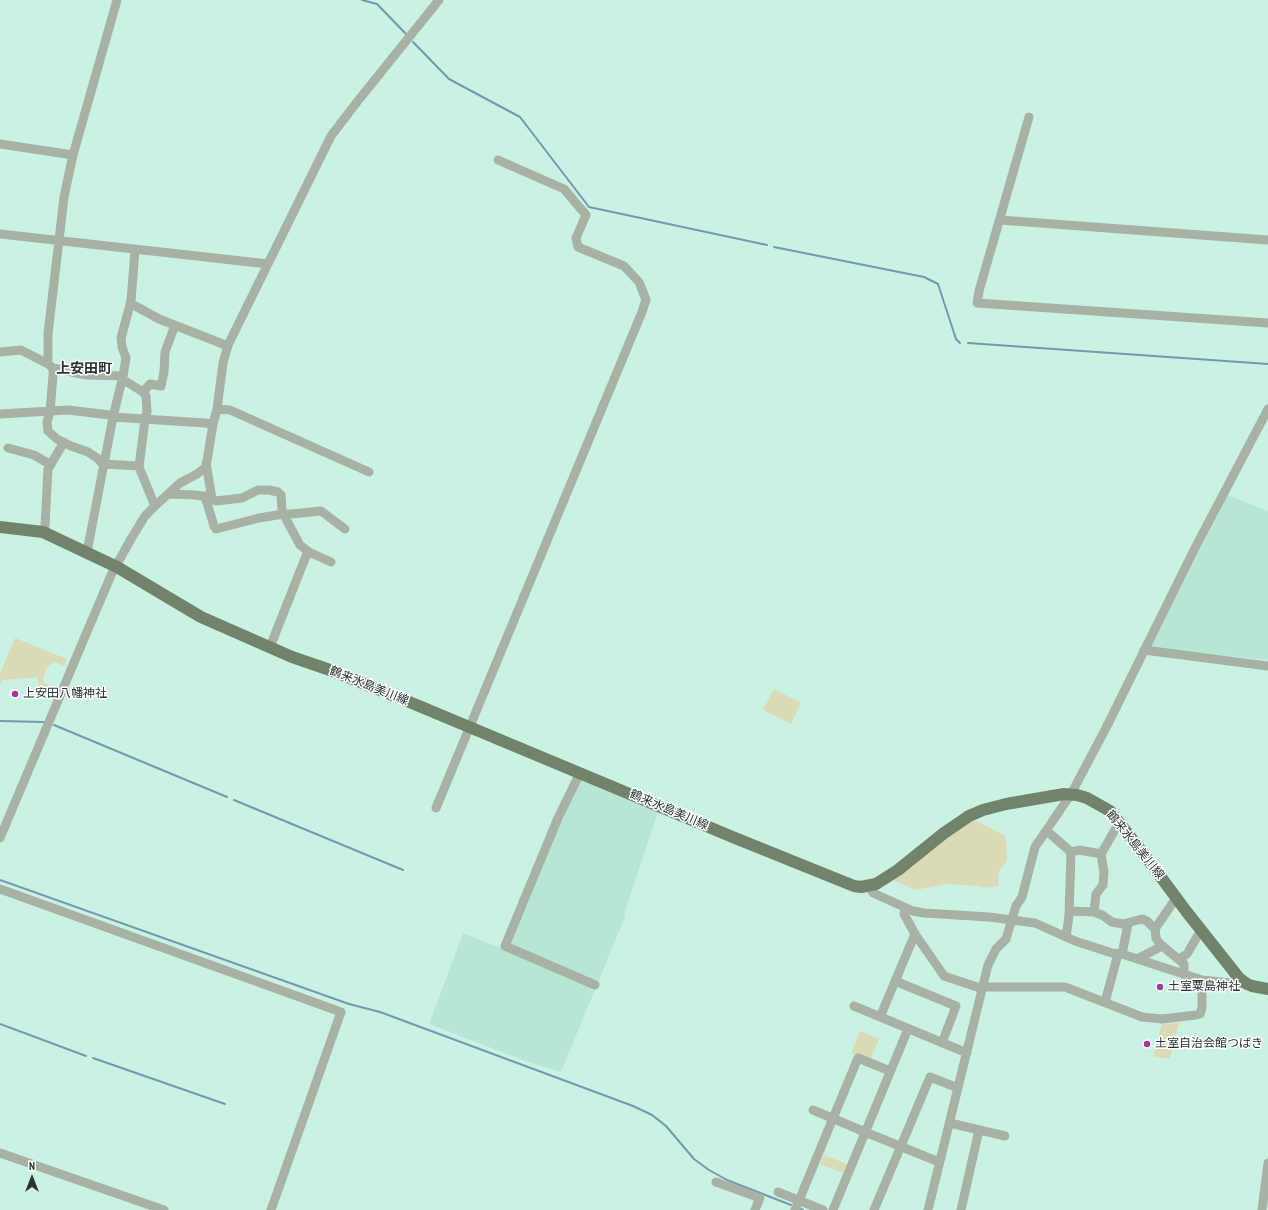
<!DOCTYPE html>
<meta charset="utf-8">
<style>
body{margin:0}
#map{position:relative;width:1268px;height:1210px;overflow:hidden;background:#caf2e3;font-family:"PT Sans Narrow",sans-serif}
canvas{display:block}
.north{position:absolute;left:12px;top:1158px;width:40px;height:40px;-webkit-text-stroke:3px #fff;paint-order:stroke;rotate:0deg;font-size:11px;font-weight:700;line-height:16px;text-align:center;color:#263630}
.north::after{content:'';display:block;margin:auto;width:14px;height:18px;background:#263630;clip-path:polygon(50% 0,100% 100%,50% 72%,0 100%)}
</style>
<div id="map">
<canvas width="1268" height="1210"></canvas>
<div class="north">N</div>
</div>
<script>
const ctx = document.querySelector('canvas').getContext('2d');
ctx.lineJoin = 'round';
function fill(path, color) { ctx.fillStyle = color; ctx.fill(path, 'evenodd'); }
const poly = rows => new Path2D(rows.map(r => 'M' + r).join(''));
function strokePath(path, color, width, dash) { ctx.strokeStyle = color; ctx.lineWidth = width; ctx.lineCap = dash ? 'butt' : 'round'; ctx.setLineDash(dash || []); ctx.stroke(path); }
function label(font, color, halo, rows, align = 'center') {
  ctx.font = font + ' "PT Sans Narrow","Noto Sans JP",sans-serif'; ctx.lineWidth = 3; ctx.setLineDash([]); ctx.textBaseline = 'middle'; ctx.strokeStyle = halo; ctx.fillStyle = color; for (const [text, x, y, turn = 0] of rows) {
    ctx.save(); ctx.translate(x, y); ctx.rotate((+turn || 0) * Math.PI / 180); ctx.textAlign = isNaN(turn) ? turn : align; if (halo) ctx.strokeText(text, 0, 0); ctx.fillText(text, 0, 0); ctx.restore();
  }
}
fill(poly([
 [1228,495,1268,511,1268,660,1150,648],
 [578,779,658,812,625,911,625,917,561,1072,520,1059,429,1024,463,933,503,949]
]), '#b7e7d4');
fill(poly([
 [15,638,67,659,64,666,54,662,46,668,43,682,56,690,52,695,40,690,37,677,3,680,0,685,0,674],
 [774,689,801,703,791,724,763,710],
 [972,819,1006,836,1007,861,999,871,998,886,985,888,978,886,948,884,915,890,893,880,951,834],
 [1179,1023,1170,1059,1153,1056,1162,1024],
 [860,1031,879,1039,870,1060,851,1053],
 [824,1155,849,1165,846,1174,820,1164]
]), '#dbdab6');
strokePath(poly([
 [362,0,377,4,406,34],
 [413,42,449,79,520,117,589,207,767,245],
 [774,247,924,277,938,284,956,339,960,343],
 [968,343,1268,364],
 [0,721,44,722],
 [54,725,227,797],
 [234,800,403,870],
 [0,880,349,1004,380,1012,633,1106,652,1115,666,1126,694,1159,709,1170,727,1180,791,1205],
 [0,1024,86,1056],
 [93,1058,225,1104],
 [801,1209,803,1210]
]), '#7399ae', 2);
strokePath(poly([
 [117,0,73,155,64,197,48,334,48,364,53,368,53,375,50,412,47,422,48,431,57,439,71,446,88,452,97,458,103,464,139,466],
 [1029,117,979,291,977,303,1268,323],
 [0,144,73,155],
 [1000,220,1268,240],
 [0,234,268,264],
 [130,303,159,319,228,346],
 [0,352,21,350,48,364],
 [53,368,86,375,123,376,113,417,87,552],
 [123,376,126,358,122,347,121,338,131,301,135,250],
 [122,379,143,392,146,396,147,412,145,419,139,467,155,506],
 [143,392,150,384,161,386,164,372,165,352,175,325],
 [217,409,230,410,369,472],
 [0,414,68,410,110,415,113,417,205,423,213,424],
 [8,448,34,455,51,465],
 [206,463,212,499],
 [169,494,196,495,207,497,216,501,242,498,258,490,269,490,278,492,281,495,282,511,285,517,300,545,309,552,331,562],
 [205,496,214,526,216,529,259,518,283,514,291,514,321,511,345,529],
 [43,532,45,526,48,469,64,442],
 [270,647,308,551],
 [1144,650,1268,666],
 [580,773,558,818,505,946,595,985],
 [436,808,642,312,646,300,639,282,624,266,578,247,576,238,586,215,564,189,498,160],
 [1047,831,1071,852,1069,916,1066,937],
 [0,838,89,627,112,573,131,539,145,516,155,506,180,483,197,474,206,467,213,424,217,409,223,363,228,345,331,136,357,102,439,0],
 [1071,852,1079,850,1101,854,1119,823],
 [869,886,873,893,913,911,924,913,989,917,1035,923,1075,941,1112,953,1122,954,1202,980,1240,984,1244,983],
 [0,889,341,1012,271,1210],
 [905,908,904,914,915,934,944,976,977,987,1065,987,1142,1017,1162,1019,1196,1015,1200,1014,1202,1008,1202,980],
 [1070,911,1094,912,1102,915,1112,922,1123,924,1142,919,1147,921,1155,929,1156,938,1159,943,1184,964,1184,975],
 [1094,912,1096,894,1103,885,1104,872,1101,854],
 [1155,929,1176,898],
 [1122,954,1128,924],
 [1137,959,1162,946],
 [1179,959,1187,954,1201,930],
 [895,981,956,1006,942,1043],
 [1105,1002,1118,954],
 [854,1006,967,1053],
 [880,1017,915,934],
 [813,1110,865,1132,939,1162],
 [950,1123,1005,1136],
 [0,1153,164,1210],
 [716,1182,760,1198,755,1210],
 [778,1192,823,1210],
 [795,1210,858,1058,890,1071],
 [833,1210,908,1029],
 [874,1210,930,1077,958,1088],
 [928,1210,988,965,996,949,1006,939,1016,906,1022,897,1035,847,1071,794,1106,728,1194,550,1268,409],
 [961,1210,979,1130],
 [1262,1210,1268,1163]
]), '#a7b1a4', 9);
strokePath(poly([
 [0,527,43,532,117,567,201,617,292,657,330,670,407,701,735,838,854,886,861,887,876,884,898,870,944,833,969,816,983,810,1006,804,1064,794,1077,795,1087,798,1110,811,1146,857,1186,911,1239,978,1247,984,1252,986,1268,989]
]), '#72836c', 12);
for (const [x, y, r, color] of [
 [15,694,4,"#9f399d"],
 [1160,987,4,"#9f399d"],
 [1147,1044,4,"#9f399d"]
]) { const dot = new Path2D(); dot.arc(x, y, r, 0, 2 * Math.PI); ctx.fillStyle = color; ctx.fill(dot); strokePath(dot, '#fff', 1.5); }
label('12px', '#263630', '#fff', [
 ["鶴来水島美川線",369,686,22],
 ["鶴来水島美川線",669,810,23],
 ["鶴来水島美川線",1135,845,51]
]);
label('12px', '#263630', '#fff', [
 ["上安田八幡神社",23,694],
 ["土室粟島神社",1168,987],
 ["土室自治会館つばき",1155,1044]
], 'left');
label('bold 14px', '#263630', '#fff', [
 ["上安田町",84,369]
]);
</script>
